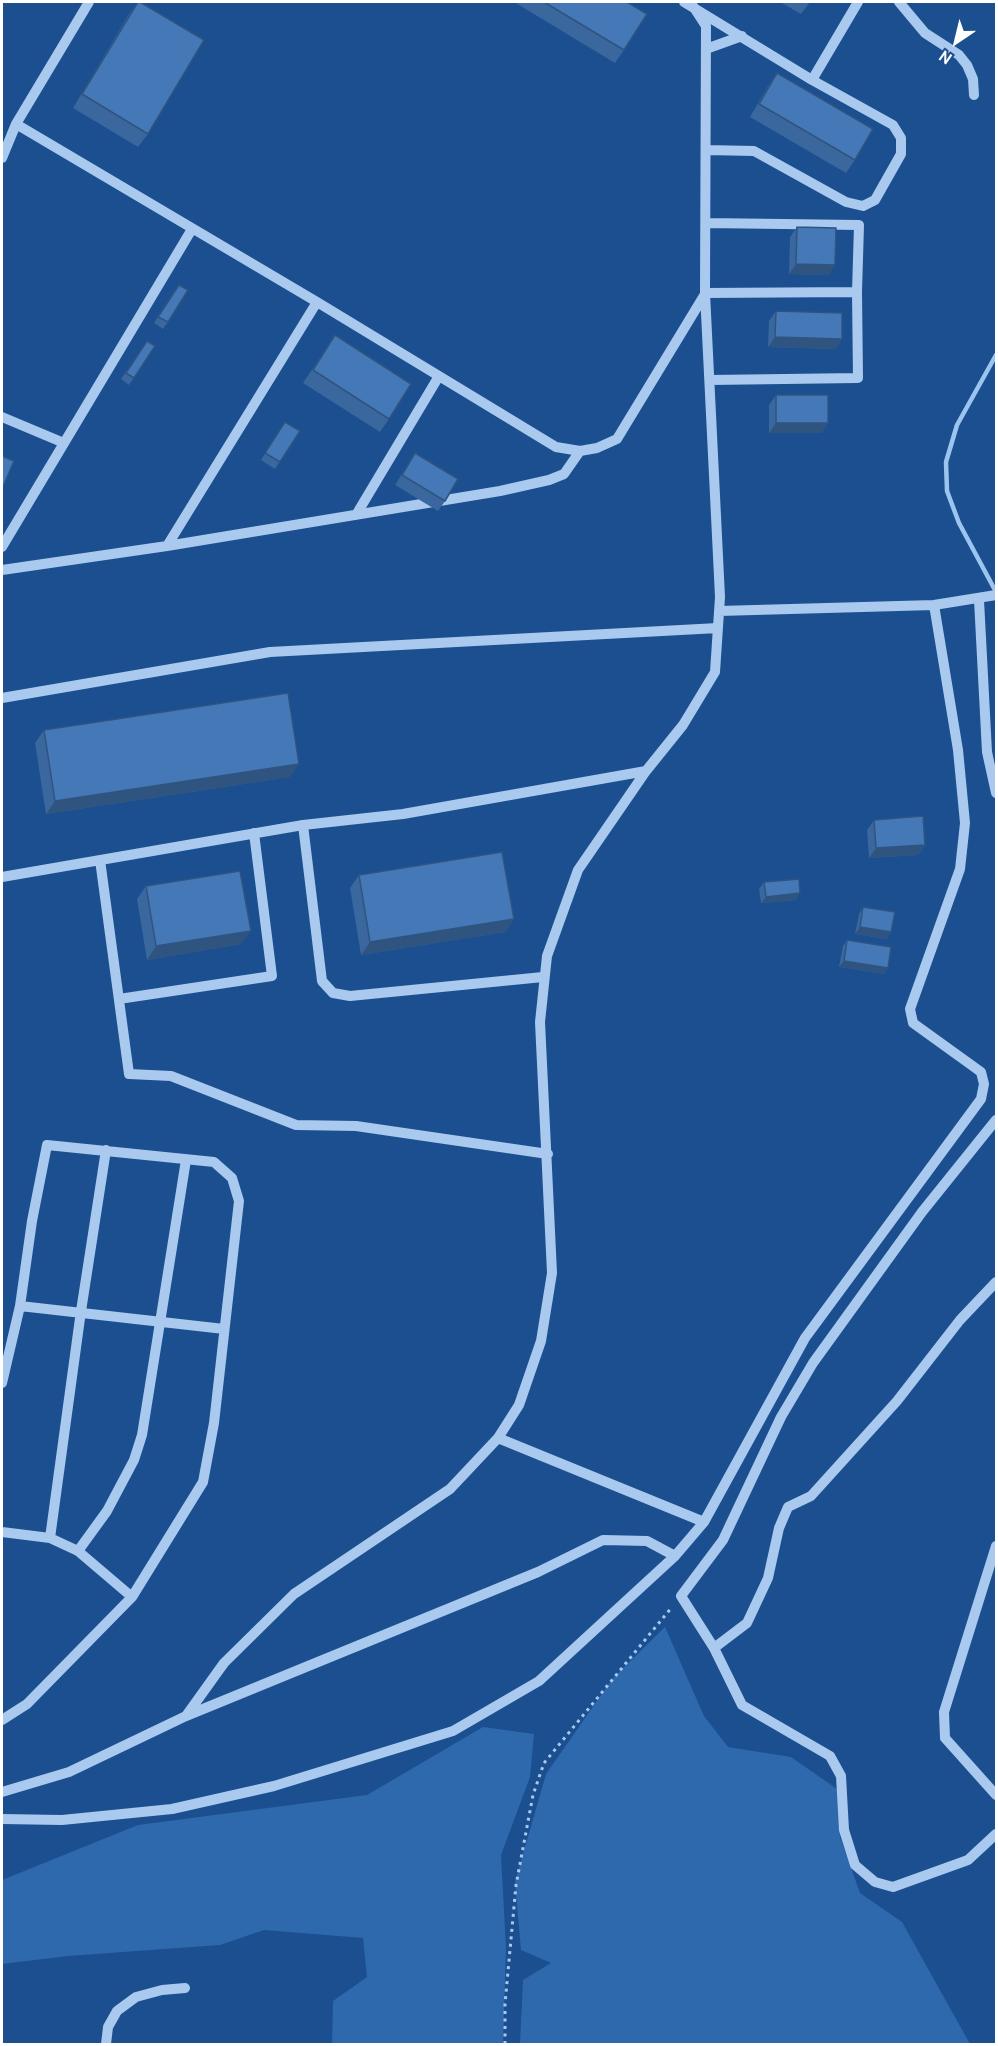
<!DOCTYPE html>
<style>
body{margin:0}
#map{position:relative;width:998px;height:2046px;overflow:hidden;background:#1b4f8f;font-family:Cabin,sans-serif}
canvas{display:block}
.frame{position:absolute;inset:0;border:3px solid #fff;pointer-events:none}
.north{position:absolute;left:926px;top:12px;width:60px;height:60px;-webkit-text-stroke:4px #1b4f8f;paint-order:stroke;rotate:215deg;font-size:16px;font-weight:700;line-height:24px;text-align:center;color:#fff}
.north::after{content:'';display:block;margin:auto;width:21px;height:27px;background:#fff;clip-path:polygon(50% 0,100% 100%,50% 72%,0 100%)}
</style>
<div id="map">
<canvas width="998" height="2046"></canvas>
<div class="frame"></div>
<div class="north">N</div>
</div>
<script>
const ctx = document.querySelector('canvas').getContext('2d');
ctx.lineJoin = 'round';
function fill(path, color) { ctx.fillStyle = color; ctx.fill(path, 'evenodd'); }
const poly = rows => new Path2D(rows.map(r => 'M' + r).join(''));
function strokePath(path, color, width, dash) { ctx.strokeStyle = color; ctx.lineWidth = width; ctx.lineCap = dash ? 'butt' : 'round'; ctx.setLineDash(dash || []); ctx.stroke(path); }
fill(poly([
 [665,1627,704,1716,728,1747,791,1757,837,1789,840,1837,860,1893,902,1922,970,2044,520,2044,523,1980,551,1963,521,1950,515,1882,546,1774,613,1678],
 [483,1727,534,1734,530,1777,501,1855,506,1948,503,2044,332,2044,333,2001,367,1977,363,1938,264,1930,220,1945,68,1956,2,1964,2,1880,138,1825,367,1795]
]), '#2e69ad');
strokePath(poly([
 [996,355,957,425,946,462,947,491,959,523,996,592]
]), '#9cc4f0', 4.5);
strokePath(poly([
 [505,2044,505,2004,516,1885,533,1795,544,1763,672,1607]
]), '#a9c9ee', 3, [3, 4.5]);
strokePath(poly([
 [684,2,812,80,858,2],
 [899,2,925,33,959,55,967,65,973,79,974,95],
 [706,49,742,36],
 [16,124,317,302,556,447,580,451,597,448,617,439,705,294],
 [706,150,754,151,846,202,863,206,875,200,901,154,901,138,893,125,812,80],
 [2,158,16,124,89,2],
 [705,293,857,292,859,225,706,223],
 [710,380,858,378,857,292],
 [2,417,64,443],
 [356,515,439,376],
 [167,546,317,302],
 [2,547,192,229],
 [2,570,167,546,500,491,549,480,564,474,580,451],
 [979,600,987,752,996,793],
 [719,611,934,605,996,595],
 [2,698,270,652,718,628],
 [100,860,129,1074,171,1076,296,1125,356,1126,548,1154],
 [2,877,303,825],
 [543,977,350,996,333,993,322,981,303,825,403,814,646,771],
 [119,999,272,976,254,833],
 [996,1120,922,1212,813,1363,781,1417,723,1540,681,1596,714,1648,742,1705,830,1756,841,1776,844,1830,855,1865,875,1882,893,1887,968,1860,996,1834],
 [20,1306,224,1329],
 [2,1383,20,1306,32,1221,47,1145,214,1162,232,1178,239,1201,214,1423,203,1482,132,1597,27,1704,2,1720],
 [498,1438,704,1522],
 [2,1532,50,1538,78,1551,132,1597],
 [50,1538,81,1311,106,1150],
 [996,1546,944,1712,945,1738,996,1795],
 [78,1551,107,1511,134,1460,142,1435,186,1160],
 [714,1648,747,1623,768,1578,779,1528,788,1507,811,1496,897,1401,960,1320,996,1282],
 [186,1716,224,1663,294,1594,450,1489,498,1438,519,1405,541,1341,552,1273,540,1022,547,956,578,870,646,771,683,725,715,672,720,597,705,293,706,26,693,6],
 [2,1792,69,1772,186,1716,538,1572,603,1540,647,1541,675,1556],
 [2,1819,62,1820,172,1809,274,1786,453,1731,539,1681,675,1556,704,1522,805,1338,981,1099,984,1084,981,1072,913,1023,910,1009,960,869,965,823,958,750,934,605],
 [106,2044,108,2027,117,2011,136,1997,162,1990,185,1988]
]), '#a9c9ee', 10);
fill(poly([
 [138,2,148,134,138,147,73,108,129,14],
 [514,2,627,2,624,50,615,63],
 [780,2,810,2,801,14],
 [777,73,855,160,846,173,750,117,768,86],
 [797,227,835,265,828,275,789,274,790,237],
 [174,291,168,322,163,329,154,323],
 [776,311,842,339,835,349,768,347,769,321],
 [335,335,389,419,380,432,303,383],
 [147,341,155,346,129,385,121,379],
 [776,395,828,423,821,433,769,433,769,405],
 [285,422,300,431,275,469,261,460],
 [415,453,445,501,438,511,395,485],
 [44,730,290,777,46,814,35,743],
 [874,820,925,845,918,855,869,858,867,830],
 [359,875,514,919,505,932,361,955,350,888],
 [764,882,796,900,761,903,759,889],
 [146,886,241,944,147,960,137,899],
 [863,907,891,932,887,939,855,934,859,914],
 [847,940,888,968,884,974,839,967,843,946]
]), '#3a679d');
fill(poly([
 [796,264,835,265,828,275,789,274],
 [775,337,842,339,835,349,768,347],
 [776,423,828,423,821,433,769,433],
 [299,764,290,777,46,814,55,801],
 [925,845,918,855,869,858,876,848],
 [800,893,796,900,761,903,766,897],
 [514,919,505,932,361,955,370,942],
 [860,927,891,932,887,939,855,934],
 [251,931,241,944,147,960,156,946],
 [844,961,888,968,884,974,839,967]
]), '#305480');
const building = poly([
 [138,2,140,2,204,40,148,134,82,94,138,2],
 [544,2,627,2,647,14,624,50,544,2],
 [777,73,873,129,855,160,759,104,777,73],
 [797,227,836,228,835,265,796,264,797,227],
 [179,285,188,290,168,322,158,317,179,285],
 [776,311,842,313,842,339,775,337,776,311],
 [335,335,411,384,389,419,313,370,335,335],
 [147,341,155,346,134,378,126,373,147,341],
 [776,395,828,395,828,423,776,423,776,395],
 [285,422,300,431,280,462,265,453,285,422],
 [415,453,458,479,445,501,402,475,415,453],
 [2,456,14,461,2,489,2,456],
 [288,693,299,764,55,801,44,730,288,693],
 [923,816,925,845,876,848,874,820,923,816],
 [502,852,514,919,370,942,359,875,502,852],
 [240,871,251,931,156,946,146,886,240,871],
 [799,879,800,893,766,897,764,882,799,879],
 [863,907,895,912,891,932,860,927,863,907],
 [847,940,891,947,888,968,844,961,847,940]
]);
fill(building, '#4478b7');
strokePath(building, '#305480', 1.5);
</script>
